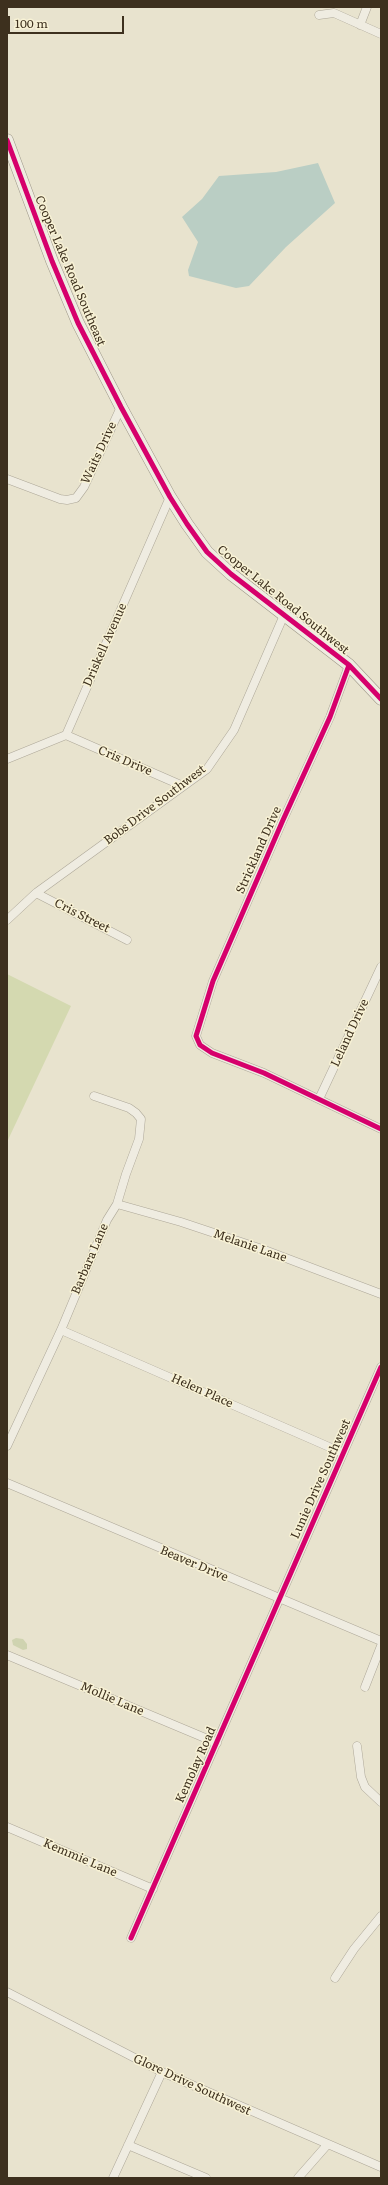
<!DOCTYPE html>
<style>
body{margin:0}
#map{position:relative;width:388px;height:2185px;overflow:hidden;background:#e8e3ce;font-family:Literata,serif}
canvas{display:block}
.frame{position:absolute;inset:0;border:8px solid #3d301e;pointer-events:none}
.scale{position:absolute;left:8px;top:16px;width:116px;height:18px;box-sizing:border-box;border:2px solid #3d301e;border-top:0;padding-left:5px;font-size:12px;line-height:14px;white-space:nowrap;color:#3d301e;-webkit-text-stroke:3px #f8f2d5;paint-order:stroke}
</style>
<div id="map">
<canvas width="388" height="2185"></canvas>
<div class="frame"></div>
<div class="scale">100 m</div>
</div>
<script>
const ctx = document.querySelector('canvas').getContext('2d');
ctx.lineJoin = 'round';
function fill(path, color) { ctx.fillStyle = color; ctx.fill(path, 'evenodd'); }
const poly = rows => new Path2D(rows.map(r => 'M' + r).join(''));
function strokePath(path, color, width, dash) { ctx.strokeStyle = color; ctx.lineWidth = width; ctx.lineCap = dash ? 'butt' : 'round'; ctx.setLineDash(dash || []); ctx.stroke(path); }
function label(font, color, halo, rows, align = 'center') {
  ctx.font = font + ' Literata,serif'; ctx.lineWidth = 3; ctx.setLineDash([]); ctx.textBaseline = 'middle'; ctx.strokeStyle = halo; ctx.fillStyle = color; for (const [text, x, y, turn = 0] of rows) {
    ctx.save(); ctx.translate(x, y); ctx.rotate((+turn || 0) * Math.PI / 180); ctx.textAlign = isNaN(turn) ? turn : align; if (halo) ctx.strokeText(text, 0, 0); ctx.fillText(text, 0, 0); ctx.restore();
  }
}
fill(poly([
 [7,974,71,1006,7,1142]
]), '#d4d9b0');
fill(poly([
 [16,1638,23,1639,27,1644,27,1649,23,1650,13,1645,12,1640]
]), '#cfd3b0');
fill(poly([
 [318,163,335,203,286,247,249,286,236,288,189,276,188,270,198,242,182,217,202,199,219,176,276,172]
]), '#bacec4');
const street = poly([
 [319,15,334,13,381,34],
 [360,25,367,7],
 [7,479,60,499,67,500,76,498,84,487,121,407],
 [349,665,330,717,283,820,213,981,196,1036,200,1045,212,1053,264,1073,381,1129],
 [66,735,183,786],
 [7,759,66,735,170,497],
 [36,893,127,940],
 [7,920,36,893,207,769,234,730,284,615],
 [319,1099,381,967],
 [117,1204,181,1222,262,1249,381,1294],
 [61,1330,343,1453],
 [7,1446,61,1330,107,1220,117,1204,126,1174,139,1139,141,1119,136,1113,129,1108,94,1096],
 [7,1483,381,1641],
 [7,1655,217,1743],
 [365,1687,381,1646],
 [357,1746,361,1777,365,1787,381,1802],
 [7,1827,153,1889],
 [131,1938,381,1367],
 [335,1978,354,1949,381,1916],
 [7,1992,162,2072,381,2167],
 [128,2145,206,2178],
 [113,2178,162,2072],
 [298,2178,327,2145]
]);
const secondary = poly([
 [7,140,52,261,78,323,121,407,170,497,187,524,207,552,231,574,349,665,381,699]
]);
strokePath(street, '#ada798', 9);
strokePath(secondary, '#9d9787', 13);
strokePath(street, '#efece1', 8);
strokePath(secondary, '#efece1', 12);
strokePath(poly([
 [7,140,52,261,78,323,121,407,170,497,187,524,207,552,231,574,349,665,381,699],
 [349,665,330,717,283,820,213,981,196,1036,200,1045,212,1053,264,1073,381,1129],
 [131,1938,381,1367]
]), '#d6006c', 5);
label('12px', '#3d301e', '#f8f2d5', [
 ["Cooper Lake Road Southeast",70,271,67],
 ["Waits Drive",99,453,-65],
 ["Cooper Lake Road Southwest",283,600,39],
 ["Driskell Avenue",105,645,-66],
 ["Cris Drive",125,761,23],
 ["Bobs Drive Southwest",155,805,-37],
 ["Strickland Drive",259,850,-66],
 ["Cris Street",82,916,27],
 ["Leland Drive",350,1033,-65],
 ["Melanie Lane",250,1246,19],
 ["Barbara Lane",90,1259,-67],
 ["Helen Place",202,1391,24],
 ["Lunie Drive Southwest",321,1479,-66],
 ["Beaver Drive",194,1564,23],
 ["Mollie Lane",112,1699,23],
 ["Kemolay Road",196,1765,-66],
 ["Kemmie Lane",80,1858,23],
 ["Glore Drive Southwest",192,2085,25]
]);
</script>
